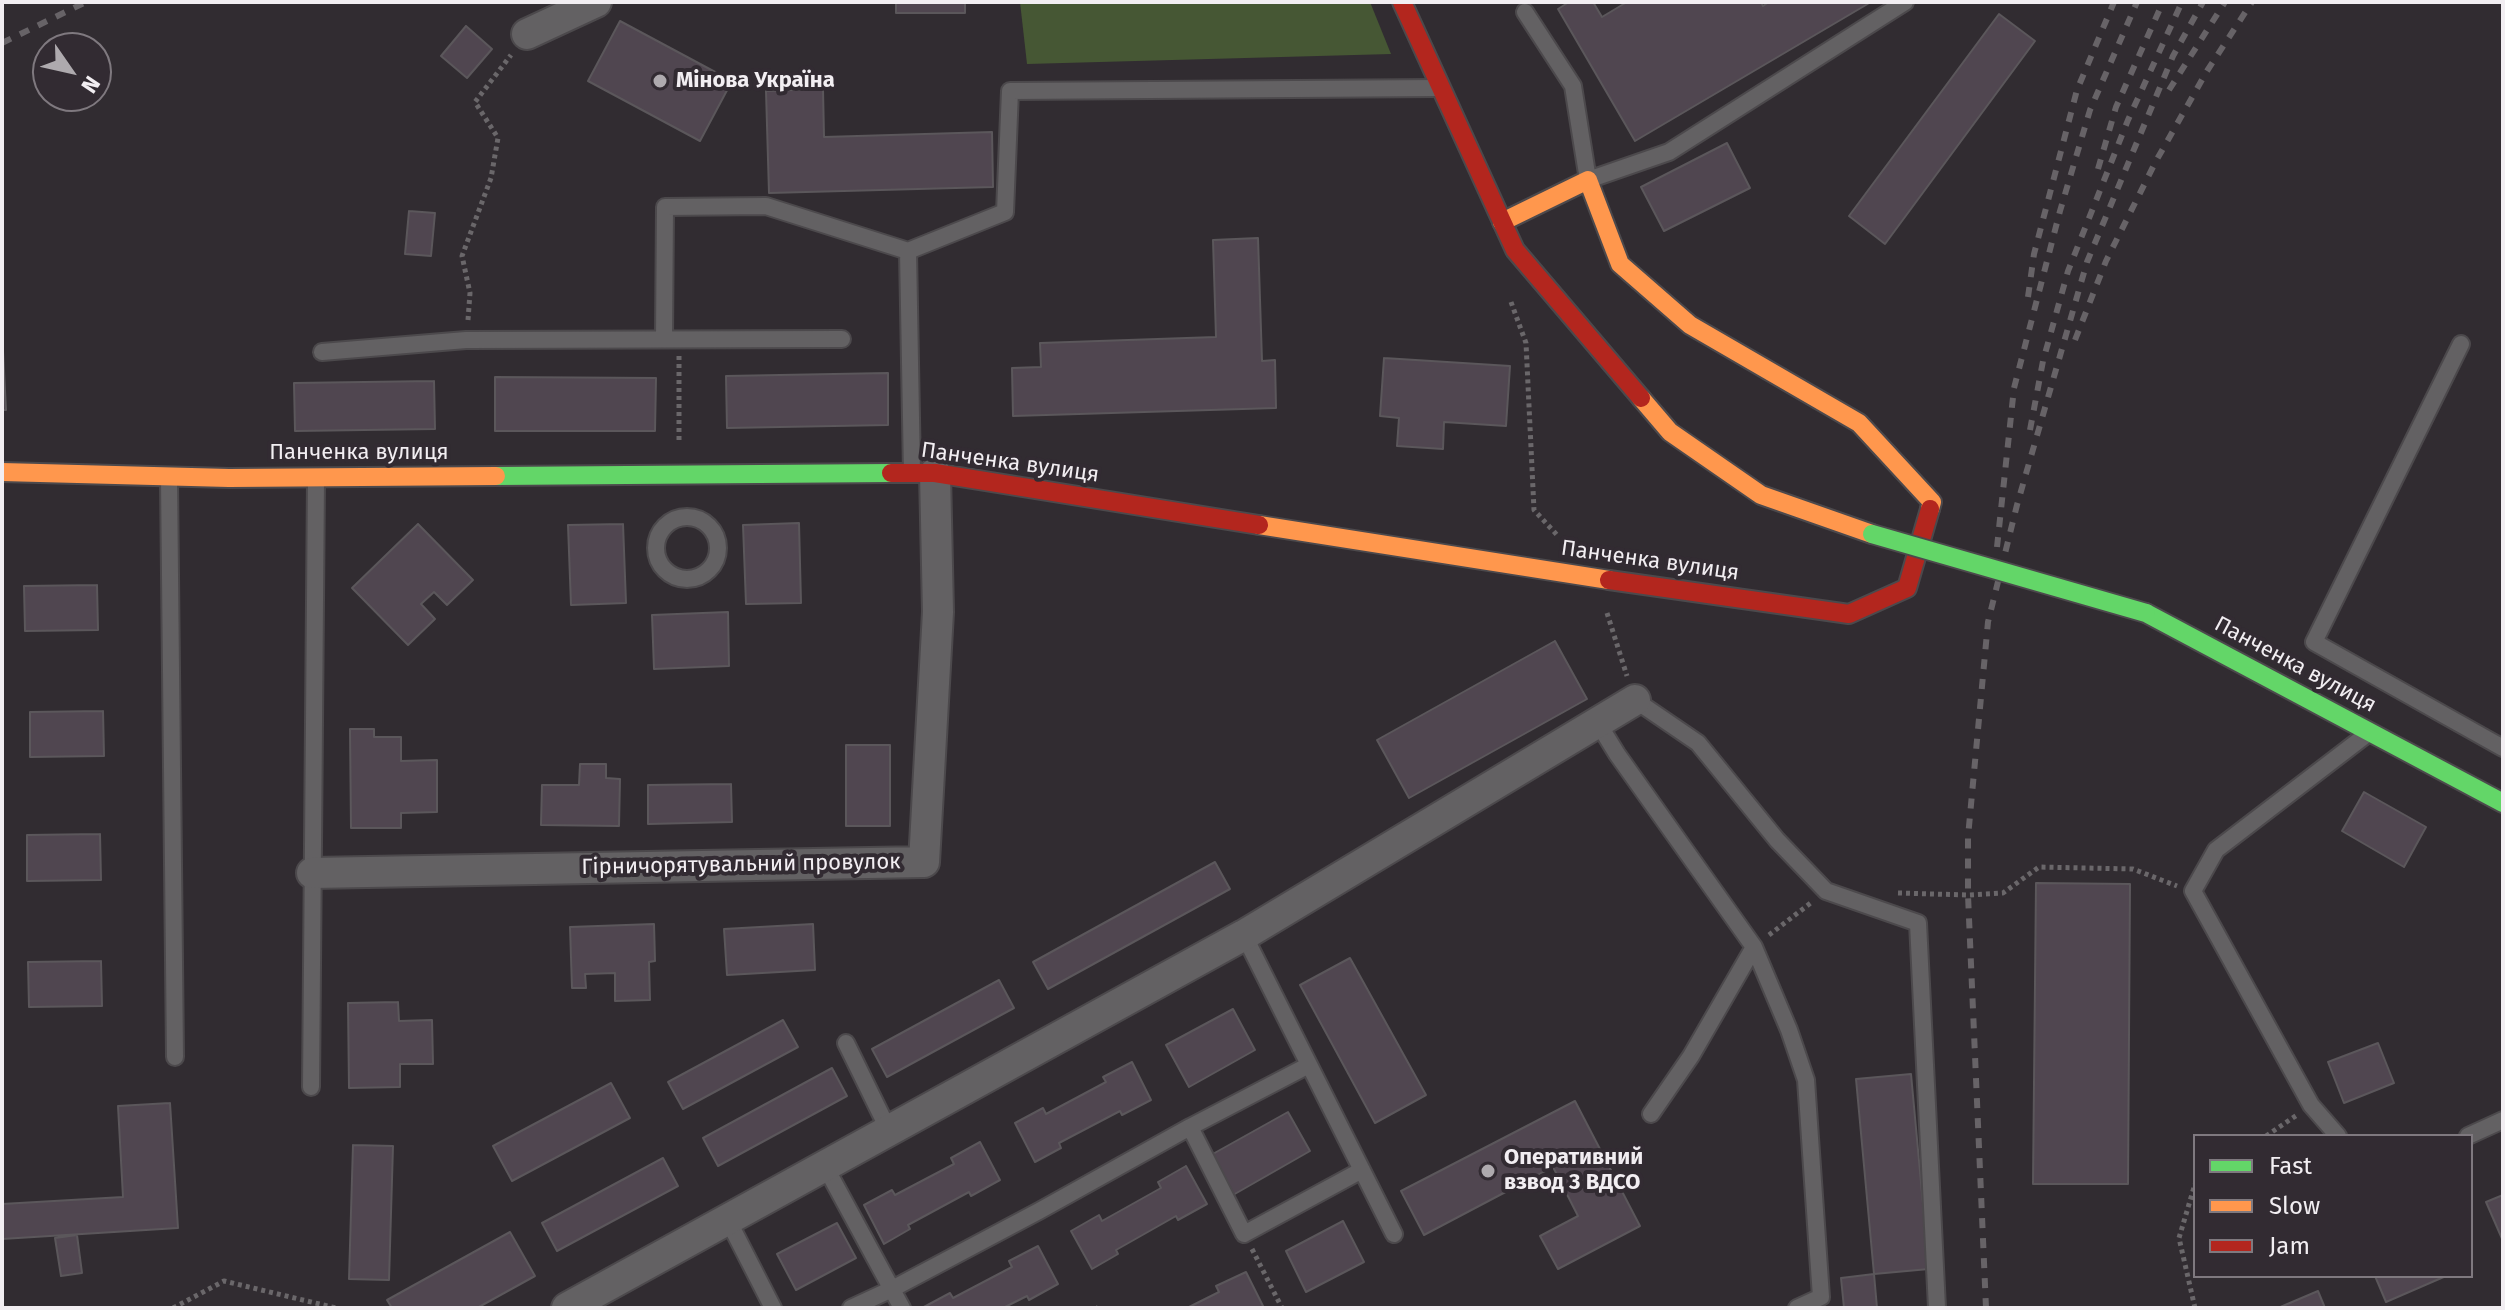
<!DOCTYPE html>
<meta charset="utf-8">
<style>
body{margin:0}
#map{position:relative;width:2505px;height:1310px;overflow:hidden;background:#312c31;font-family:"Fira Sans",sans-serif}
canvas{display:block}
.frame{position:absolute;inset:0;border:4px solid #f2eef2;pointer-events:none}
.legend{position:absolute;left:2193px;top:1134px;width:280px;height:144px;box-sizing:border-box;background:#322b32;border:2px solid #7f797f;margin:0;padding:10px 14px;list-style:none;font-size:24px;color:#f2eef2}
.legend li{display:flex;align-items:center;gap:16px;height:40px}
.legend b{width:40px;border:2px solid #7f797f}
.north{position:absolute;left:32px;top:32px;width:80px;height:80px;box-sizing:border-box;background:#322b32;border:2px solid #7f797f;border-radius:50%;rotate:124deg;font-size:22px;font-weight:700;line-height:32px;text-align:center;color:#f2eef2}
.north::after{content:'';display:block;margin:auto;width:28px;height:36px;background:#aeaaae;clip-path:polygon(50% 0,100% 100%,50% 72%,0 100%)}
</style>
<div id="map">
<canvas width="2505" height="1310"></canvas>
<div class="frame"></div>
<ul class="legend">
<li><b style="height:10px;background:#63d668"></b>Fast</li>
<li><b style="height:10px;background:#ff974d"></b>Slow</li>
<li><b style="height:10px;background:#b3261e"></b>Jam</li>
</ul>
<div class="north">N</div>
</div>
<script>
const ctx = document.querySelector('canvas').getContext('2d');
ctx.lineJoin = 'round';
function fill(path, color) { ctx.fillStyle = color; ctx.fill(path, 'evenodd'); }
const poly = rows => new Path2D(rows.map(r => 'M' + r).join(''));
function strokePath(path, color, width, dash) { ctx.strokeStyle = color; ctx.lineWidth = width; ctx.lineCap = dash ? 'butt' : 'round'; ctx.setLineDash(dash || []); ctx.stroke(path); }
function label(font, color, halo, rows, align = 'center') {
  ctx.font = font + ' "Fira Sans",sans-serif'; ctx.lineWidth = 8; ctx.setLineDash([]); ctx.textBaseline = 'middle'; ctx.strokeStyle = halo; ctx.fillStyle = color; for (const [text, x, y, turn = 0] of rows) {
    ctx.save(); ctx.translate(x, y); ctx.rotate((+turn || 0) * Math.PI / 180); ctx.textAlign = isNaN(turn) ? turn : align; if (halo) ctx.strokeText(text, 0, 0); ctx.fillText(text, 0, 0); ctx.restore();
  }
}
fill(poly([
 [1020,2,1370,2,1391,54,1027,64]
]), '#465734');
const building = poly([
 [896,2,965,2,965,13,896,13,896,2],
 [1569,2,1593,2,1602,17,1627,2,1761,2,1763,6,1769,2,1871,2,1635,141,1558,9,1569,2],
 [1999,14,2035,41,1885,244,1849,216,1999,14],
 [620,21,732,81,700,141,588,81,620,21],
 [466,26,492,49,467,78,441,56,466,26],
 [823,89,824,137,992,132,993,187,769,193,766,91,823,89],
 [1727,143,1750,188,1664,231,1641,187,1727,143],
 [409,211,435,213,431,256,405,254,409,211],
 [1258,238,1262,361,1275,360,1276,408,1013,416,1012,368,1041,367,1040,343,1216,337,1213,240,1258,238],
 [2,331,6,410,2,410,2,331],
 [1384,358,1510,366,1506,426,1444,422,1443,449,1397,446,1399,418,1380,416,1384,358],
 [888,373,888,425,727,428,726,376,888,373],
 [495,377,656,378,655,431,495,431,495,377],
 [434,381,435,429,295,431,294,383,434,381],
 [799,523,801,603,746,604,743,525,799,523],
 [418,524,473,580,447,605,434,592,421,604,435,619,408,645,352,588,418,524],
 [623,524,626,603,571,605,568,525,623,524],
 [97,585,98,630,25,631,24,586,97,585],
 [728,612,729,666,654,669,652,615,728,612],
 [1555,641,1587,699,1409,798,1377,740,1555,641],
 [103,711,104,756,30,757,30,712,103,711],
 [350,729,374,729,374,737,401,737,401,761,437,760,437,812,401,813,401,828,351,828,350,729],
 [846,745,890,745,890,826,846,826,846,745],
 [580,764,606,764,606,778,620,779,619,826,541,825,542,785,579,785,580,764],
 [731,784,732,822,648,824,648,785,731,784],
 [2364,792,2426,827,2404,867,2342,831,2364,792],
 [100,834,101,880,27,881,27,835,100,834],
 [1215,862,1230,889,1048,989,1033,962,1215,862],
 [2036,883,2130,884,2128,1184,2033,1184,2036,883],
 [654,924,655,961,649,962,650,1000,615,1001,615,973,585,974,586,988,572,988,570,927,654,924],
 [813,924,815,970,727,975,724,929,813,924],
 [1350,958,1426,1095,1375,1123,1300,985,1350,958],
 [101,961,102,1006,29,1007,28,962,101,961],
 [999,980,1014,1008,887,1077,872,1049,999,980],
 [398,1002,399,1021,432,1020,433,1064,400,1064,400,1087,349,1088,348,1003,398,1002],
 [1233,1009,1255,1050,1189,1087,1166,1045,1233,1009],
 [783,1020,798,1047,683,1109,668,1082,783,1020],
 [2378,1043,2394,1083,2344,1103,2328,1062,2378,1043],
 [1132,1062,1151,1100,1122,1115,1120,1111,1059,1143,1061,1148,1035,1162,1015,1123,1043,1108,1046,1114,1106,1082,1103,1077,1132,1062],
 [832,1068,847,1096,718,1166,703,1138,832,1068],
 [1911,1074,1929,1269,1874,1274,1856,1079,1911,1074],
 [611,1083,630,1118,512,1181,493,1146,611,1083],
 [1575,1101,1640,1226,1558,1269,1540,1236,1578,1216,1553,1167,1424,1235,1401,1191,1575,1101],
 [170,1103,178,1228,2,1239,2,1204,123,1197,118,1106,170,1103],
 [1288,1112,1310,1151,1233,1195,1211,1155,1288,1112],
 [980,1142,1000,1180,971,1196,969,1192,908,1225,910,1229,884,1244,864,1205,892,1190,895,1195,954,1164,951,1158,980,1142],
 [353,1145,393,1146,389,1280,349,1279,353,1145],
 [663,1158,678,1186,557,1251,542,1223,663,1158],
 [1186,1166,1207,1204,1178,1220,1176,1216,1116,1250,1118,1254,1092,1269,1071,1231,1099,1215,1102,1221,1161,1188,1158,1182,1186,1166],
 [2503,1195,2503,1241,2486,1202,2503,1195],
 [1343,1221,1364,1262,1306,1292,1286,1251,1343,1221],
 [837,1223,856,1258,796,1290,777,1254,837,1223],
 [510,1232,535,1276,477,1308,392,1308,387,1300,510,1232],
 [77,1235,82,1273,61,1276,55,1238,77,1235],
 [1038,1246,1058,1284,1029,1300,1027,1296,1003,1308,922,1308,950,1293,953,1298,1012,1267,1009,1261,1038,1246],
 [1246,1272,1264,1308,1187,1308,1219,1292,1216,1286,1246,1272],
 [1874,1274,1877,1308,1844,1308,1841,1278,1874,1274],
 [2375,1276,2446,1276,2386,1302,2375,1276],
 [2318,1291,2325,1308,2278,1308,2318,1291]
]);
fill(building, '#504650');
strokePath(building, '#5b575b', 2);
const lane = poly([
 [1525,12,1573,86,1588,180,1669,152,1905,2],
 [908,251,912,473],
 [664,339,665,207,766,206,908,251,1005,212,1010,91,1438,88],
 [2461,344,2314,642,2503,748],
 [322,352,466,340,842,339],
 [169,478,175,1057],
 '656 548a31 31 0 1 1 62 0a31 31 0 1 1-62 0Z',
 [1635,700,1698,743,1777,840,1826,891,1918,923,1937,1308],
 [1598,723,1617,754,1754,947,1789,1030,1806,1080,1821,1297,1797,1308],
 [1244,935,1394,1234],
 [846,1043,889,1131],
 [311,1087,316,479],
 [1651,1114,1691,1056,1754,947],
 [1190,1127,1244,1234,1362,1170],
 [2338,1136,2311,1105,2193,891,2216,850,2366,735],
 [2468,1136,2503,1120],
 [825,1166,902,1308],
 [728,1220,773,1308],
 [851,1308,892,1289,1039,1211,1190,1127,1309,1065]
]);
const street = poly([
 [527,34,596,2],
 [312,873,924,862,938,612,935,473],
 [567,1308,1244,935,1635,700]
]);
const fast = poly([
 [496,476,891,473],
 [2146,613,2503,803]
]);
const slow = poly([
 [1502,222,1588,180,1620,264,1690,325,1859,423,1932,502,1930,509],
 [1641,398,1670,432,1761,495,1872,534],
 [2,472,229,478,496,476],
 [1259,525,1609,580]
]);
const jam = poly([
 [1402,2,1515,250,1641,398],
 [891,473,935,473,1259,525],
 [1609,580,1849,614,1907,588,1930,509]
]);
strokePath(lane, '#4c494c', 20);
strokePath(street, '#4c494c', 34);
strokePath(fast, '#4c494c', 22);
strokePath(slow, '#4c494c', 22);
strokePath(jam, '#4c494c', 22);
strokePath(poly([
 [1511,302,1526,343,1534,510,1558,536],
 [468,320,470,293,462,256,491,178,498,138,475,102,511,55],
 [679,356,679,442],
 [1607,613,1627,676],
 [1898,893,1968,895,2003,893,2039,867,2133,869,2177,886],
 [1769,935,1812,902],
 [2266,1136,2297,1115],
 [1252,1249,1282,1308],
 [1095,1307,1096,1308],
 [173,1308,224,1281,336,1308],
 [2195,1308,2179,1238,2195,1184]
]), '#6a676a', 5, [4, 4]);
strokePath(lane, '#636163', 16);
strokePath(street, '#636163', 30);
strokePath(fast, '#63d668', 18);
strokePath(slow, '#ff974d', 18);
strokePath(jam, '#b3261e', 18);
strokePath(poly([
 [2,43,86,2],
 [2169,90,2225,2],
 [2098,169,2116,107,2163,2],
 [2028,297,2034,254,2077,90,2114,2],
 [2075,340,2106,261,2156,161,2207,71,2252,2],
 [2030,430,2043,361,2068,271,2128,120,2182,2],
 [1997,547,2014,388,2060,211,2090,110,2137,2],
 [1986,1308,1968,895,1968,837,1988,622,2017,505,2087,262,2173,56,2203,2]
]), '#676367', 6, [10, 10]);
const fastBridge = poly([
 [1872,534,2146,613]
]);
strokePath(fastBridge, '#4c494c', 22, []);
strokePath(fastBridge, '#63d668', 18);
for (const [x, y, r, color] of [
 [660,81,8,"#aeaaae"],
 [1488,1171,8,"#aeaaae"]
]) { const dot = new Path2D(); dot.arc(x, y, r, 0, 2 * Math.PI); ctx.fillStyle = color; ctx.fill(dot); strokePath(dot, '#322b32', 3); }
label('bold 22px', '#f2eef2', '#322b32', [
 ["Мінова Україна",676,81],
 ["Оперативний",1504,1158],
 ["взвод 3 ВДСО",1504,1183]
], 'left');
label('22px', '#f2eef2', '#322b32', [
 ["Панченка вулиця",359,453],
 ["Панченка вулиця",1010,463,8],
 ["Панченка вулиця",1650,561,8],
 ["Панченка вулиця",2295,665,28],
 ["Гірничорятувальний провулок",741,865,-1]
]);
</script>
